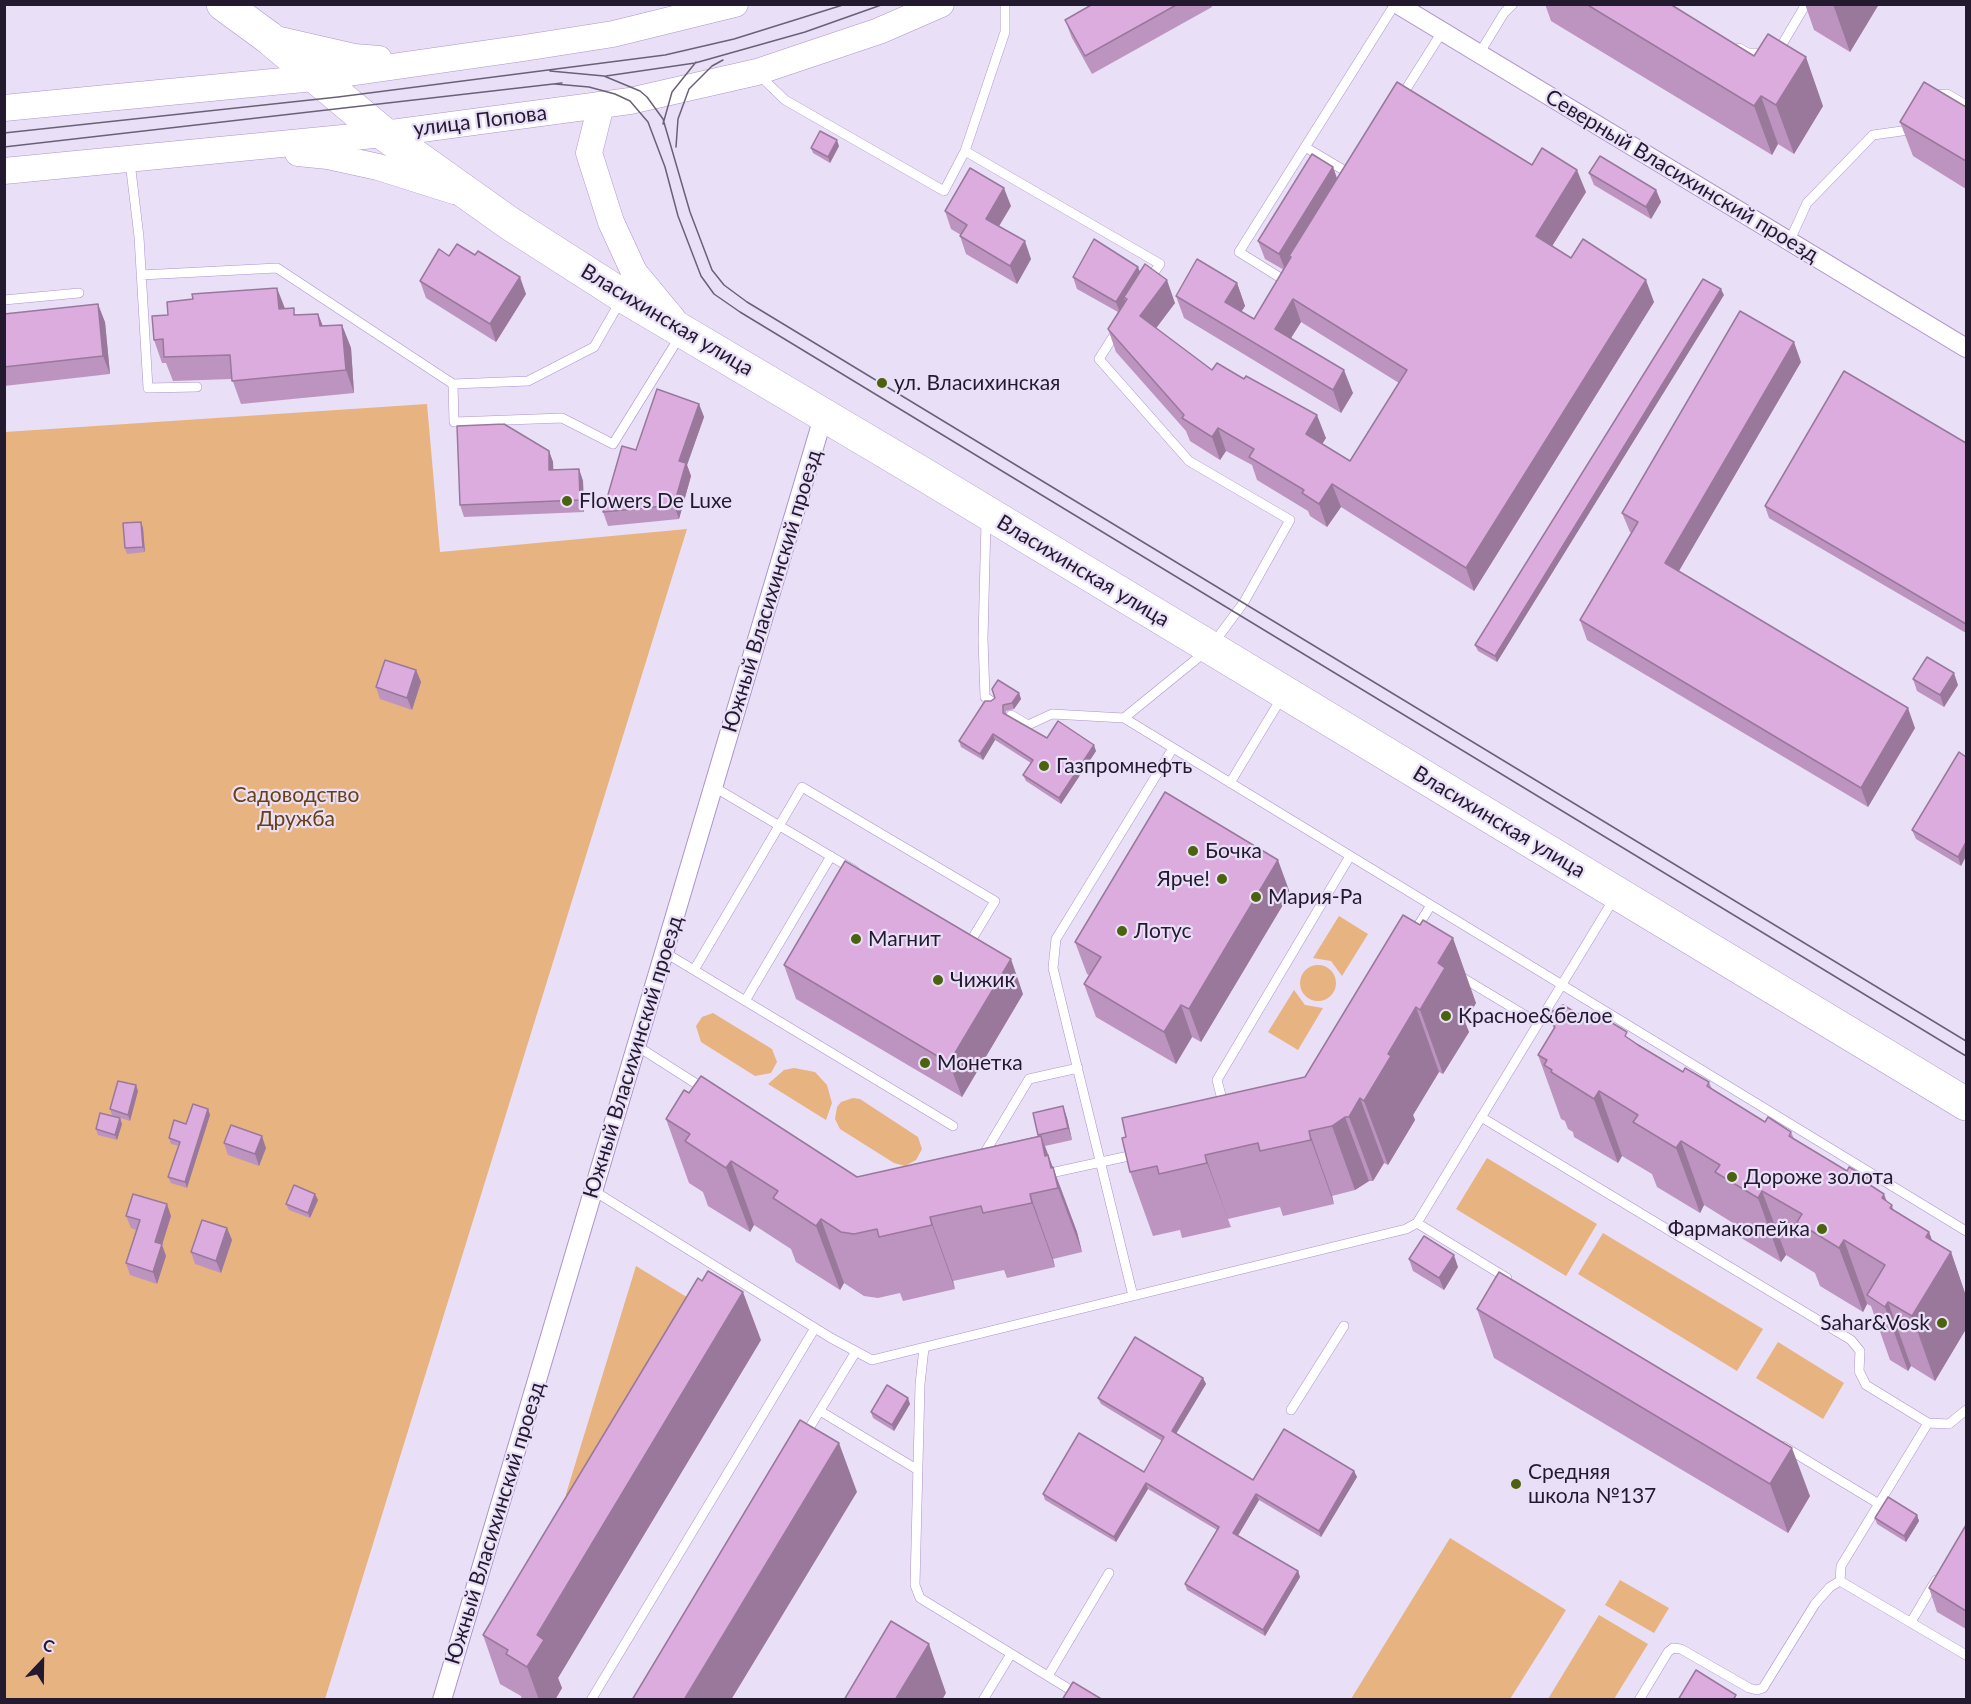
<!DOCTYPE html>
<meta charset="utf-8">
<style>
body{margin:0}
#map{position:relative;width:1971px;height:1704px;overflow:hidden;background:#e9dff7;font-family:Lato,sans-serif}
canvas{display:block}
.frame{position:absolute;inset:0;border:6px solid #241a30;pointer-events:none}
.north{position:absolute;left:12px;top:1632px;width:60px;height:60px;-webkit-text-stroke:4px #e9dff7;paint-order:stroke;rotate:22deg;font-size:16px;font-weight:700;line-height:24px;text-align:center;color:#241a30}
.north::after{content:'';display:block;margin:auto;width:21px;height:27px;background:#241a30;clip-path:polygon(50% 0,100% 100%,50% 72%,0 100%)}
</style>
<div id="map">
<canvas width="1971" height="1704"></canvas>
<div class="frame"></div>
<div class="north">С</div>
</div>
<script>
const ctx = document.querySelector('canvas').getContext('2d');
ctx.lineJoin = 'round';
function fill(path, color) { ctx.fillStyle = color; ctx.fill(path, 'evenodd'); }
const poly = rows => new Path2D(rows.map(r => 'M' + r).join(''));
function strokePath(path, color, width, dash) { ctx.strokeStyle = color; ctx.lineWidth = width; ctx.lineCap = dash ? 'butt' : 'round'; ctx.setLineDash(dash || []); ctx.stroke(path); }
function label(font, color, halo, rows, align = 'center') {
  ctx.font = font + ' Lato,sans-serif'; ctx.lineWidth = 4.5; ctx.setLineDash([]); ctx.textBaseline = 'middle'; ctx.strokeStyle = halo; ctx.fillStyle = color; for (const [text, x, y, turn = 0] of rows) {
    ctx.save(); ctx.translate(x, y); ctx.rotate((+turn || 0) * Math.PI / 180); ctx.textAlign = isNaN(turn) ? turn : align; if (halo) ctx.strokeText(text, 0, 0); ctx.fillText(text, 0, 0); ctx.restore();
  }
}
fill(poly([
 [427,404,440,552,687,529,325,1699,5,1700,5,432],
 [1339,916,1368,934,1342,976,1331,961,1313,958],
 '1300 983a18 18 0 1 1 36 0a18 18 0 1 1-36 0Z',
 [1294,990,1305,1005,1323,1008,1298,1050,1268,1032],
 [713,1013,772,1049,777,1062,771,1073,755,1076,701,1042,696,1026,702,1017],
 [794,1068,815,1072,827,1085,832,1103,826,1120,768,1084,784,1070],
 [853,1098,860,1099,918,1137,922,1149,916,1160,905,1166,894,1163,840,1129,835,1119,837,1107,841,1102],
 [1487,1158,1597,1224,1566,1276,1456,1209],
 [1603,1233,1763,1329,1737,1371,1578,1274],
 [636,1266,703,1307,566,1498,566,1494],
 [1778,1342,1844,1383,1823,1419,1756,1378],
 [1450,1538,1566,1610,1510,1699,1351,1699],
 [1620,1580,1669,1608,1654,1633,1605,1605],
 [1599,1615,1648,1644,1614,1699,1548,1699]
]), '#e7b381');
const lane = poly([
 [1005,4,1005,32,965,151,1160,264,1149,280],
 [1739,48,1748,53,1777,53,1806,4],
 [1479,54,1504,13,1513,4],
 [758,74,785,100,944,191,965,151],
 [1933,95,1947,94,1966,105],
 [1401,97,1442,32],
 [1305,147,1352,175],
 [130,162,139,237,148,388,197,387],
 [1790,240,1807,203,1873,135,1909,130,1912,125],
 [141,275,277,268,453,384,528,381,594,347,621,300],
 [1288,279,1287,282,1239,252,1395,4],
 [4,300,79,293],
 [453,384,454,422,562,418,613,444,680,336],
 [986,521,983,639,985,697,991,701],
 [1011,715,1028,725,1052,714,1124,718,1210,648,1244,602,1290,520,1189,461,1099,359,1118,329],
 [1124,718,1966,1231],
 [1230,783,1282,697],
 [714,787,854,870],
 [1413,934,1431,905],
 [664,952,953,1126],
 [694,970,802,787,995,901,972,939],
 [1458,975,1538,1023],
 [745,1001,831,856],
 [637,1046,706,1090],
 [1224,1107,1217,1080,1350,856],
 [1481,1117,1851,1340,1860,1351,1859,1371,1866,1385,1920,1418,1928,1423,1949,1424,1966,1410],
 [981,1159,1029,1079,1078,1068],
 [1046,1174,1138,1154],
 [594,1191,831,1338,872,1360,1406,1229,1417,1223,1615,897],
 [1417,1223,1507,1278],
 [1133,1296,1053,968,1056,939,1173,748],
 [924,1348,920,1384,915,1585,920,1598,1087,1700],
 [1291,1410,1344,1326],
 [820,1411,918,1470],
 [1928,1423,1841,1566,1840,1581,1966,1655],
 [805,1435,855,1353],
 [1783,1446,1879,1504],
 [1911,1622,1936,1580],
 [1048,1676,1109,1573],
 [591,1700,815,1328],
 [983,1700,1011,1654],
 [1639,1700,1668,1652,1673,1648,1681,1649,1749,1688,1757,1690,1763,1688,1815,1604,1830,1587,1840,1581]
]);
const street = poly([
 [1397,4,1966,348],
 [442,1700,824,414]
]);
const secondary = poly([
 [271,38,354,57,379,59],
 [601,105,589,153,611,222,634,272,673,319],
 [4,108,314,78,524,48,613,34,735,4],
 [298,153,328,156,378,167,454,191],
 [4,171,384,134,630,101,757,72,879,31,941,4]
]);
const highway = poly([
 [223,4,268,37,384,134,509,223,623,296,923,474,1966,1104]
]);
strokePath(lane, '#ad93cc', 10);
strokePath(street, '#ad93cc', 20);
strokePath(secondary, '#ad93cc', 27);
strokePath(highway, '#ad93cc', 34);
strokePath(lane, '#fff', 9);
strokePath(street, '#fff', 18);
strokePath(secondary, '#fff', 26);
strokePath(highway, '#fff', 33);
strokePath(poly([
 [550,71,604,76,640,91,647,97,663,119,690,212,712,270,724,285,747,302,1966,1041],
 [606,76,695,63,805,32,884,4],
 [555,84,589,87,615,94,630,101,648,122,665,167,678,216,701,276,714,294,740,312,1966,1056],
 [663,124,672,92,696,62],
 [4,133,338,97,665,55,734,39,846,4],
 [4,147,562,83],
 [676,147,678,119,689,89,712,66,723,60]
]), '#6b6177', 1.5);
fill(poly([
 [1093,4,1211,4,1212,7,1092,74,1072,38,1065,20],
 [1545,4,1670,4,1823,106,1794,154,1778,144,1772,155,1551,21],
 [1805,4,1879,4,1850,52,1814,30],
 [1966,107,1966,189,1913,156,1900,122],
 [839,146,830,163,813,153,811,148],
 [1532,165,1586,192,1552,246,1571,258,1654,302,1474,591,1341,507,1327,527,1310,516,1308,511,1257,480,1252,465,1226,451,1220,460,1190,441,1186,431,1116,352,1108,329,1118,312,1077,289,1073,277,1140,272,1175,303,1156,328,1212,370,1326,438,1322,444,1350,461,1399,383,1301,322,1291,338,1353,393,1341,413,1184,318,1176,296,1237,283,1245,306,1241,312,1254,319,1284,270,1265,259,1258,241,1333,167,1337,178],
 [1589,173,1656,190,1661,202,1651,219,1594,185],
 [1011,206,999,226,1031,259,1017,284,966,254,960,236,961,235,951,229,945,211],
 [449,256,526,294,496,342,426,298,420,281],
 [1724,295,1497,662,1478,651,1475,645],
 [285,309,297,315,318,314,323,326,342,325,351,348,354,393,241,404,232,379,173,381,166,363,162,363,154,340],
 [4,314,105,322,110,374,4,386],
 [1801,362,1678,572,1915,728,1868,807,1587,640,1580,620,1632,533,1630,532,1622,513],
 [699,404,704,417,687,465,691,476,679,519,608,526,603,512,636,450],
 [1966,443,1966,633,1769,518,1765,506],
 [549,451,553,462,553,470,579,469,583,481,584,512,464,517,460,505],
 [141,522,143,528,145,552,127,554,125,548],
 [416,670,421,682,412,710,380,699,376,687],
 [1913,679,1958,685,1944,707,1917,691],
 [1019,693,1021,699,1014,709,1006,711,1006,714,1047,738,1096,751,1061,804,1026,781,1023,775,1031,763,995,740,983,760,961,747,959,741],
 [1966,757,1966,856,1961,866,1916,839,1912,830],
 [1290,893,1201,1042,1192,1037,1176,1064,1096,1017,1084,984,1089,975,1087,974,1075,942],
 [1403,915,1476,1003,1465,1022,1469,1032,1443,1074,1439,1072,1413,1115,1415,1120,1388,1165,1384,1163,1373,1181,1369,1181,1355,1190,1332,1196,1334,1204,1283,1216,1280,1207,1228,1219,1231,1227,1182,1238,1180,1230,1153,1236,1130,1172,1305,1077],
 [784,965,1023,994,962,1097,796,999],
 [1548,1014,1585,1018,1630,1039,1683,1072,1709,1082,1712,1089,1765,1122,1791,1132,1794,1139,1875,1188,1887,1202,1892,1205,1894,1211,1929,1232,1932,1241,1951,1252,1966,1296,1966,1329,1935,1381,1911,1366,1908,1371,1890,1360,1871,1306,1867,1304,1863,1312,1820,1286,1815,1273,1786,1255,1781,1262,1738,1236,1733,1223,1704,1205,1700,1213,1657,1187,1652,1174,1622,1156,1618,1163,1574,1137,1573,1132,1568,1129,1565,1121,1561,1119,1538,1055,1554,1029],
 [138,1091,130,1121,112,1115,110,1109],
 [689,1093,857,1177,1038,1136,1033,1113,1063,1106,1067,1118,1072,1140,1045,1146,1053,1168,1053,1167,1077,1232,1082,1252,1053,1259,1055,1267,1007,1278,1004,1270,953,1281,955,1289,903,1301,900,1293,878,1298,864,1296,844,1283,840,1290,796,1262,791,1249,754,1225,750,1232,708,1206,703,1192,689,1183,666,1119],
 [208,1109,210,1115,187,1188,171,1183,168,1177,179,1146,171,1144,169,1138],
 [122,1124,117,1140,98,1135,96,1129],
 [224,1143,266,1148,259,1166,228,1155],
 [315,1194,318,1200,310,1218,289,1210,286,1204],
 [126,1216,171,1216,162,1245,166,1256,157,1284,130,1275,126,1263,136,1230,131,1228],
 [227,1228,232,1240,221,1273,195,1264,191,1252],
 [1409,1259,1458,1267,1444,1290,1413,1271],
 [1477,1309,1810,1496,1788,1533,1494,1358],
 [761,1340,558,1678,562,1688,555,1700,522,1700,521,1696,500,1684,483,1635],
 [1203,1378,1206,1384,1176,1434,1253,1480,1354,1471,1357,1477,1321,1537,1259,1500,1238,1535,1298,1571,1300,1577,1265,1636,1187,1590,1185,1584,1217,1530,1148,1489,1116,1542,1045,1500,1043,1494,1144,1472,1162,1441,1101,1404,1098,1398],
 [910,1404,894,1431,873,1418,871,1412],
 [1917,1515,1919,1521,1906,1542,1877,1524,1875,1518],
 [1966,1525,1966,1629,1937,1612,1929,1588]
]), '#bd94c0');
fill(poly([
 [1833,4,1879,4,1850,52],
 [1806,57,1823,106,1794,154,1776,105],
 [1761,96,1778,144,1772,155,1754,106],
 [837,140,839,146,830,163,828,157],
 [1333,167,1339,185,1291,257,1289,256,1291,262,1286,272,1279,254],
 [1577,170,1586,192,1544,259,1536,236],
 [1004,188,1011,206,993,236,986,219],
 [1656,190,1661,202,1651,219,1646,207],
 [1025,241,1031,259,1017,284,1010,266],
 [1138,267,1143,279,1127,299,1124,297,1126,304,1120,313,1116,302],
 [520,277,526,294,496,342,490,324],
 [1167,280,1175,303,1148,339,1140,316],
 [1646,280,1654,302,1474,591,1466,568],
 [1237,283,1245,306,1233,325,1225,302],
 [277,288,286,311,279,309],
 [1721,289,1724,295,1497,662,1495,656],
 [1293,299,1301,322,1283,351,1275,329],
 [98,304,105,322,110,374,103,356],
 [318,314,327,337,320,326],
 [342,325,351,348,354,393,346,370],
 [1794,342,1801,362,1672,583,1665,563],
 [1344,370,1353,393,1341,413,1333,390],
 [699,404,704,417,687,465,691,476,679,519,674,505,679,461],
 [1317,415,1326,438,1314,457,1306,434],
 [1218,428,1226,451,1220,460,1212,437],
 [549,451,553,462,554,482,549,470],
 [579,469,583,481,584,512,580,500],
 [1332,484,1341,507,1327,527,1319,504],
 [141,522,143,528,145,552,143,547],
 [416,670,421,682,412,710,407,698],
 [1954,673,1958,685,1944,707,1940,695],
 [1019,693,1021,699,1014,709,1012,703],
 [1908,708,1915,728,1868,807,1861,788],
 [993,734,995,740,983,760,980,754],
 [1094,745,1096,751,1061,804,1059,798],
 [1966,842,1966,856,1961,866,1958,857],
 [1278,860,1290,893,1201,1042,1189,1009],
 [1453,938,1476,1003,1465,1022,1469,1032,1443,1074,1420,1010,1438,963],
 [1011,959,1023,994,962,1097,949,1063],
 [1181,1005,1192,1037,1176,1064,1164,1032],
 [1416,1007,1439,1072,1413,1115,1415,1120,1388,1165,1364,1101,1388,1054],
 [136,1085,138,1091,130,1121,128,1115],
 [1599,1091,1622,1156,1618,1163,1594,1099],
 [1360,1098,1384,1163,1373,1181,1349,1117],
 [1063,1106,1067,1118,1072,1140,1068,1128],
 [208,1109,210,1115,187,1188,185,1182],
 [1345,1117,1369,1181,1355,1190,1332,1126],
 [120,1118,122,1124,117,1140,115,1135],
 [1309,1131,1332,1196,1334,1204,1311,1140],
 [262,1136,266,1148,259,1166,255,1154],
 [1041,1136,1077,1232,1082,1252,1058,1188,1045,1156],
 [1681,1141,1704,1205,1700,1213,1676,1148],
 [1205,1155,1228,1219,1231,1227,1207,1163],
 [731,1161,754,1225,750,1232,726,1168],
 [1762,1191,1786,1255,1781,1262,1758,1198],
 [315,1194,318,1200,310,1218,308,1213],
 [1030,1194,1053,1259,1055,1267,1032,1203],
 [1884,1194,1908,1258,1882,1198],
 [167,1204,171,1216,162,1245,166,1256,157,1284,153,1272,155,1242],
 [930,1217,953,1281,955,1289,932,1225],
 [821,1219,844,1283,840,1290,816,1226],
 [227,1228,232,1240,221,1273,216,1261],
 [1929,1232,1942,1267,1951,1252,1966,1296,1966,1329,1935,1381,1912,1316,1926,1237],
 [1844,1240,1867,1304,1863,1312,1839,1248],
 [1454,1255,1458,1267,1444,1290,1439,1278],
 [743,1292,761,1340,558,1678,562,1688,555,1700,539,1700,527,1667,537,1635],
 [1888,1302,1911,1366,1908,1371,1885,1307],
 [1203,1378,1206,1384,1174,1437,1172,1431],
 [908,1398,910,1404,894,1431,892,1425],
 [839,1443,857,1492,731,1700,684,1700],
 [1792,1448,1810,1496,1788,1533,1770,1484],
 [1354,1471,1357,1477,1321,1537,1319,1531],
 [1146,1483,1148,1489,1116,1542,1114,1537],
 [1256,1494,1259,1500,1236,1539,1233,1533],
 [1917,1515,1919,1521,1906,1542,1904,1536],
 [1298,1571,1300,1577,1265,1636,1263,1630],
 [929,1644,946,1693,942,1700,895,1700]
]), '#9a789c');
const building = poly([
 [1093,4,1178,4,1085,56,1065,20,1093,4],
 [1586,4,1670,4,1754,56,1768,34,1806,57,1776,105,1761,96,1754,106,1586,4],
 [1397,82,1532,165,1542,148,1577,170,1536,236,1571,258,1583,239,1646,280,1466,568,1332,484,1319,504,1302,493,1304,490,1249,457,1254,449,1218,428,1212,437,1182,418,1184,415,1108,329,1127,299,1124,297,1145,264,1167,280,1140,316,1212,370,1217,363,1244,379,1246,376,1317,415,1306,434,1350,461,1407,370,1293,299,1275,329,1344,370,1333,390,1176,296,1197,259,1237,283,1225,302,1254,319,1291,257,1289,256,1397,82],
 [1924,82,1966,107,1966,161,1900,122,1924,82],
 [820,131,837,140,828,157,811,148,820,131],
 [1312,154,1333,167,1279,254,1258,241,1312,154],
 [1600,156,1656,190,1646,207,1589,173,1600,156],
 [970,168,1004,188,986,219,1025,241,1010,266,960,236,967,225,945,211,970,168],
 [1094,239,1138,267,1116,302,1073,277,1094,239],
 [457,244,475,255,478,251,520,277,490,324,420,281,439,249,449,256,457,244],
 [1703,279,1721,289,1495,656,1475,645,1703,279],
 [277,288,279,309,294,308,294,315,318,314,320,326,342,325,346,370,232,381,230,355,164,357,163,339,154,340,152,316,168,315,167,302,193,299,192,294,277,288],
 [98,304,103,356,4,367,4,314,98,304],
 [1740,311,1794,342,1665,563,1908,708,1861,788,1580,620,1638,522,1622,513,1740,311],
 [1844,371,1966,443,1966,624,1765,506,1844,371],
 [657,389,699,404,679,461,686,463,674,505,603,512,622,446,636,450,657,389],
 [504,424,549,451,549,470,579,469,580,500,460,505,457,426,504,424],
 [141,522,143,547,125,548,123,523,141,522],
 [1927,657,1954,673,1940,695,1913,679,1927,657],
 [385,660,416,670,407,698,376,687,385,660],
 [998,680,1019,693,1012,703,1003,705,1003,713,1047,738,1058,721,1094,745,1059,798,1023,775,1033,760,993,734,980,754,959,741,985,701,991,701,995,698,992,689,998,680],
 [1959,752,1966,757,1966,842,1958,857,1912,830,1959,752],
 [1165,792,1278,860,1189,1009,1181,1005,1164,1032,1084,984,1101,957,1075,942,1165,792],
 [845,861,1011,959,949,1063,784,965,845,861],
 [1403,915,1420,925,1423,920,1453,938,1438,963,1445,968,1420,1010,1416,1007,1388,1054,1391,1056,1364,1101,1360,1098,1349,1117,1345,1117,1332,1126,1309,1131,1311,1140,1260,1151,1258,1143,1205,1155,1207,1163,1159,1174,1157,1166,1130,1172,1122,1138,1126,1137,1122,1118,1305,1077,1403,915],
 [1563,1005,1585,1018,1588,1014,1601,1022,1604,1018,1627,1032,1625,1036,1638,1045,1683,1072,1685,1068,1709,1082,1707,1086,1765,1122,1768,1117,1791,1132,1789,1136,1847,1171,1849,1167,1873,1181,1870,1185,1884,1194,1882,1198,1892,1205,1890,1208,1929,1232,1926,1237,1951,1252,1912,1316,1888,1302,1885,1307,1867,1295,1885,1265,1844,1240,1839,1248,1797,1222,1802,1214,1762,1191,1758,1198,1715,1172,1720,1165,1681,1141,1676,1148,1633,1122,1638,1115,1599,1091,1594,1099,1551,1072,1552,1070,1544,1065,1547,1060,1538,1055,1555,1027,1548,1014,1563,1005],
 [701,1076,857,1177,1041,1136,1045,1156,1048,1155,1051,1168,1053,1167,1058,1188,1030,1194,1032,1203,983,1213,981,1206,930,1217,932,1225,879,1237,877,1229,854,1234,841,1232,821,1219,816,1226,773,1198,778,1191,731,1161,726,1168,685,1141,690,1134,666,1119,684,1090,689,1093,701,1076],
 [118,1081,136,1085,128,1115,110,1109,118,1081],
 [193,1104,208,1109,185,1182,168,1177,180,1142,169,1138,174,1120,186,1124,193,1104],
 [1063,1106,1068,1128,1038,1135,1033,1113,1063,1106],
 [100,1113,120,1118,115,1135,96,1129,100,1113],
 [231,1125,262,1136,255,1154,224,1143,231,1125],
 [294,1185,315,1194,308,1213,286,1204,294,1185],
 [133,1194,167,1204,155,1242,162,1244,153,1272,126,1263,140,1220,126,1216,133,1194],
 [202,1220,227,1228,216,1261,191,1252,202,1220],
 [1424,1236,1454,1255,1439,1278,1409,1259,1424,1236],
 [708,1271,743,1292,537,1635,544,1640,527,1667,506,1654,508,1650,483,1635,698,1278,702,1281,708,1271],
 [1499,1272,1792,1448,1770,1484,1477,1309,1499,1272],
 [1135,1337,1203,1378,1172,1431,1253,1480,1284,1429,1354,1471,1319,1531,1256,1494,1233,1533,1298,1571,1263,1630,1185,1584,1219,1527,1146,1483,1114,1537,1043,1494,1079,1433,1144,1472,1164,1437,1098,1398,1135,1337],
 [887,1385,908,1398,892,1425,871,1412,887,1385],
 [800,1420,839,1443,684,1700,632,1700,800,1420],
 [1888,1497,1917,1515,1904,1536,1875,1518,1888,1497],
 [1966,1525,1966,1611,1929,1588,1966,1525],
 [891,1621,929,1644,895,1700,844,1700,891,1621],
 [1696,1670,1736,1695,1733,1700,1678,1700,1696,1670],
 [1073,1682,1103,1700,1062,1700,1073,1682]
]);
fill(building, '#dcacdf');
strokePath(building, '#9a789c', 1.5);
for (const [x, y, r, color] of [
 [882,383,6,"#4b620e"],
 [567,501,6,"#4b620e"],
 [1044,766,6,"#4b620e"],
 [1193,851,6,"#4b620e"],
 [1222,879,6,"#4b620e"],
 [1256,897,6,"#4b620e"],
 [1122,931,6,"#4b620e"],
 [856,939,6,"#4b620e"],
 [938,980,6,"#4b620e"],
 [1446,1016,6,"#4b620e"],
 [925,1063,6,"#4b620e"],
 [1732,1177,6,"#4b620e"],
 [1822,1229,6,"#4b620e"],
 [1942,1323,6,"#4b620e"],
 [1516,1484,6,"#4b620e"]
]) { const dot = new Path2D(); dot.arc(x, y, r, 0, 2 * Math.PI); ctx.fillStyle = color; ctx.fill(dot); strokePath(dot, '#e9dff7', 2); }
label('21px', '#241a30', '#e9dff7', [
 ["улица Попова",480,121,-7],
 ["Северный Власихинский проезд",1682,176,31],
 ["Власихинская улица",667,320,31],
 ["Власихинская улица",1083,571,31],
 ["Южный Власихинский проезд",772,591,-73],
 ["Власихинская улица",1499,822,31],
 ["Южный Власихинский проезд",633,1057,-73],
 ["Южный Власихинский проезд",495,1523,-73]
]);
label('21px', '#241a30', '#e9dff7', [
 ["ул. Власихинская",894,383],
 ["Flowers De Luxe",579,501],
 ["Газпромнефть",1056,766],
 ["Бочка",1205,851],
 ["Ярче!",1210,879,"right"],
 ["Мария-Ра",1268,897],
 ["Лотус",1134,931],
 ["Магнит",868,939],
 ["Чижик",950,980],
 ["Красное&белое",1458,1016],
 ["Монетка",937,1063],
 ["Дороже золота",1744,1177],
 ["Фармакопейка",1810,1229,"right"],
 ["Sahar&Vosk",1930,1323,"right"],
 ["Средняя",1528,1472],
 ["школа №137",1528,1496]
], 'left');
label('21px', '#694010', '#e9dff7', [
 ["Садоводство",296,795],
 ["Дружба",296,819]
]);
</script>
